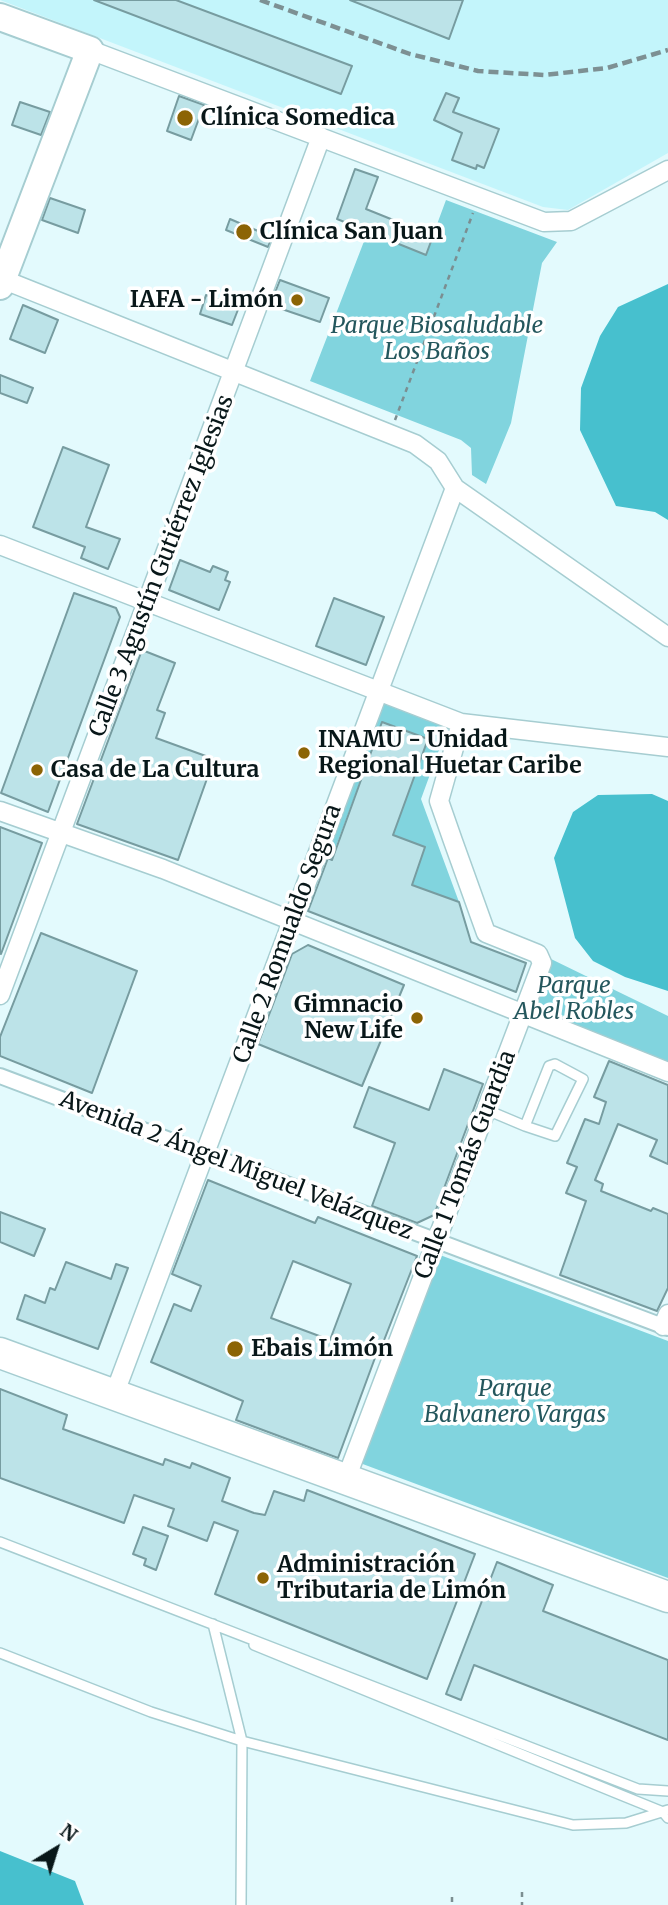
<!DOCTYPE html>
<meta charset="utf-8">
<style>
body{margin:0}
#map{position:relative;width:668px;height:1905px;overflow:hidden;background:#e3fafd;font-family:Merriweather,serif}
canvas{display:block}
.north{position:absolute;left:21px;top:1814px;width:70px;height:70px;-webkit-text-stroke:5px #fff;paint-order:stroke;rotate:38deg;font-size:19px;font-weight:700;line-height:28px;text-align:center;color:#081719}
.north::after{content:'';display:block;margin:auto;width:24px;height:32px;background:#081719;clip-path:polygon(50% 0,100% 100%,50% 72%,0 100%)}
</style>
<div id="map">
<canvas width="668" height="1905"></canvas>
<div class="north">N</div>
</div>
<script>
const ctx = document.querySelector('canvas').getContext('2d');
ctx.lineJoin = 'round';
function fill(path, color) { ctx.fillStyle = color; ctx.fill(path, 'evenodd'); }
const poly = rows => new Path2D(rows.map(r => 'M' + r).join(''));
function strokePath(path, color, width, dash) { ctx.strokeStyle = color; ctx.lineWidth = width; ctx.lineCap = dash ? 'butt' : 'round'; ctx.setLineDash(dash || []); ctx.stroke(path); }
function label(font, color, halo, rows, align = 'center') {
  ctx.font = font + ' Merriweather,serif'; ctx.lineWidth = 7; ctx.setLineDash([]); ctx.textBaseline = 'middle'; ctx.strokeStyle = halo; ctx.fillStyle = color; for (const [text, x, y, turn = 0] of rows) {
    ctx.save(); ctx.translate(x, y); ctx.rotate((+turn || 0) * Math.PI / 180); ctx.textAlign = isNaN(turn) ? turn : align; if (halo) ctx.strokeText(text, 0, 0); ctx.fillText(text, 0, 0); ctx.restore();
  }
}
fill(poly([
 [0,0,349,0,449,39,463,0,668,0,668,153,568,210,543,207]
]), '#c3f5fb');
fill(poly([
 [446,200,557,242,542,263,511,423,486,484,472,475,471,448,461,440,310,381,368,231,426,254],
 [379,702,447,728,421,799,459,902,412,885,425,847,393,835,428,739,382,722,335,849,360,871,324,857],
 [551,959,668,1016,668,1068,535,1009],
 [440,1255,668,1341,668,1578,360,1463]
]), '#81d4de');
fill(poly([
 [668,284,668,520,655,512,616,506,580,430,581,388,600,336,618,307],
 [652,794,668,801,668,991,625,977,593,961,575,938,554,858,573,812,598,795],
 [0,1851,75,1881,84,1905,0,1905]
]), '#47c0ce');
const building = poly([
 [94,0,176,0,352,66,341,94,94,0],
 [350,0,463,0,449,39,350,0],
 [446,93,459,98,453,112,499,129,484,168,477,165,476,169,452,160,462,133,434,120,446,93],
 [179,96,204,105,191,140,167,131,179,96],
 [20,102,50,112,41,135,12,125,20,102],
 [355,169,378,177,366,209,433,236,426,255,337,219,355,169],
 [50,198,85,210,78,233,42,220,50,198],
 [230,219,272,237,268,247,226,230,230,219],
 [280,280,329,298,320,322,270,305,280,280],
 [206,295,239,307,232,325,200,314,206,295],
 [23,305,58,320,45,353,10,339,23,305],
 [0,375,33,388,27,403,0,393,0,375],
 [63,447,109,465,86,527,120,539,108,569,81,558,85,547,33,527,63,447],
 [180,560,210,572,213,566,228,572,225,580,230,582,219,610,169,590,180,560],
 [74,593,116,608,120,617,48,812,1,793,74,593],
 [334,598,384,617,366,665,316,646,334,598],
 [142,650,175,663,157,710,165,713,156,738,214,759,178,860,77,824,142,650],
 [382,722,428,739,393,835,425,847,412,885,459,902,471,942,526,963,516,992,308,911,328,858,332,860,382,722],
 [0,827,42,843,1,954,0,953,0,827],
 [41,933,137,971,92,1093,0,1056,0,1037,41,933],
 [308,945,404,985,362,1086,258,1044,292,954,308,945],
 [609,1061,668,1085,668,1164,650,1156,657,1140,618,1124,595,1180,603,1184,601,1191,651,1211,653,1208,668,1214,668,1288,657,1311,560,1275,586,1201,566,1193,577,1167,567,1163,585,1119,599,1124,606,1102,594,1097,609,1061],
 [444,1069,483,1084,434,1215,417,1223,372,1206,395,1143,354,1127,369,1087,429,1110,444,1069],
 [208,1180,315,1223,318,1217,417,1256,381,1348,379,1347,338,1458,236,1420,243,1401,151,1362,174,1304,191,1311,201,1286,172,1274,208,1180],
 [293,1261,351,1284,330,1340,271,1318,293,1261],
 [0,1212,45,1229,34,1256,0,1242,0,1212],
 [66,1262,111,1279,116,1264,128,1268,98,1349,17,1319,25,1295,45,1303,50,1288,55,1290,66,1262],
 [0,1389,67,1415,63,1429,163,1465,165,1459,190,1468,192,1463,230,1478,222,1501,254,1513,265,1515,274,1491,304,1501,307,1490,475,1554,427,1679,215,1594,238,1531,214,1522,207,1541,168,1526,174,1509,134,1495,124,1523,0,1478,0,1389],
 [143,1527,168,1536,156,1570,144,1565,146,1559,133,1554,143,1527],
 [497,1562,553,1585,543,1611,668,1660,668,1740,474,1665,461,1700,446,1694,497,1562]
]);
fill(building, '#bce3e8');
strokePath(building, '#779ca0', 2);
const service = poly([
 [487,1110,525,1126,555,1136,583,1079,555,1064,549,1066,525,1126],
 [0,1542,638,1789,668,1791],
 [213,1624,242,1741,241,1905],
 [254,1645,621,1795,663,1812,668,1818],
 [0,1653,151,1712,242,1741,573,1825,626,1823,668,1810]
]);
const pedestrian = poly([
 [0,1076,668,1328]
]);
const minor = poly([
 [90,50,544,222,571,221,668,170],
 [2,279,415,444,438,461,455,488,668,637],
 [0,545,461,723,668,747],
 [0,811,163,869,668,1072],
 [0,995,321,137],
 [663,1326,668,1314],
 [114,1395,455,488],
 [346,1479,542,963,538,954,486,933,453,841,439,801,461,723]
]);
const secondary = poly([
 [0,17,90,50,0,286]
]);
const trunk = poly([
 [0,1353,668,1597]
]);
strokePath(service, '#a6cdd1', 12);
strokePath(pedestrian, '#a6cdd1', 18);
strokePath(minor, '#a6cdd1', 21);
strokePath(secondary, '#a6cdd1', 30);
strokePath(trunk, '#a6cdd1', 33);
strokePath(poly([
 [395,420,473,213],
 [522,1892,522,1905],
 [452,1897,452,1905]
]), '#7b8e91', 2.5, [5, 5]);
strokePath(service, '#fff', 9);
strokePath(pedestrian, '#fff', 14);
strokePath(minor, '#fff', 18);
strokePath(secondary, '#fff', 26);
strokePath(trunk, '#fff', 30);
strokePath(poly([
 [260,0,410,54,478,71,544,75,607,68,668,50]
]), '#7d9093', 4.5, [10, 5]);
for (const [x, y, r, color] of [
 [185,118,9,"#8c6405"],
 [244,232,9,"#8c6405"],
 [297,300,7,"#8c6405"],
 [304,753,7,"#8c6405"],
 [37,770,7,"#8c6405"],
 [417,1018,7,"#8c6405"],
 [235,1349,9,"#8c6405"],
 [263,1578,7,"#8c6405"]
]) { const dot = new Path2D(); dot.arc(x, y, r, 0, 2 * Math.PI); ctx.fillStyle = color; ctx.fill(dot); strokePath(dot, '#fff', 2.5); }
label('bold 23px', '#081719', '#fff', [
 ["Clínica Somedica",201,118],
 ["Clínica San Juan",260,232],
 ["IAFA - Limón",283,300,"right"],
 ["INAMU - Unidad",318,740],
 ["Regional Huetar Caribe",318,766],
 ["Casa de La Cultura",51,770],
 ["Gimnacio",403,1005,"right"],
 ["New Life",403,1031,"right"],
 ["Ebais Limón",251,1349],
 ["Administración",277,1565],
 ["Tributaria de Limón",277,1591]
], 'left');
label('italic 23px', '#24575d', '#fff', [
 ["Parque Biosaludable",437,326],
 ["Los Baños",437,352],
 ["Parque",574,986],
 ["Abel Robles",574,1012],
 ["Parque",515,1389],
 ["Balvanero Vargas",515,1415]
]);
label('23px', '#081719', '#fff', [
 ["Calle 3 Agustín Gutiérrez Iglesias",162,566,-69],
 ["Calle 2 Romualdo Segura",288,934,-70],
 ["Calle 1 Tomás Guardia",466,1165,-69],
 ["Avenida 2 Ángel Miguel Velázquez",236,1166,21]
]);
</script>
